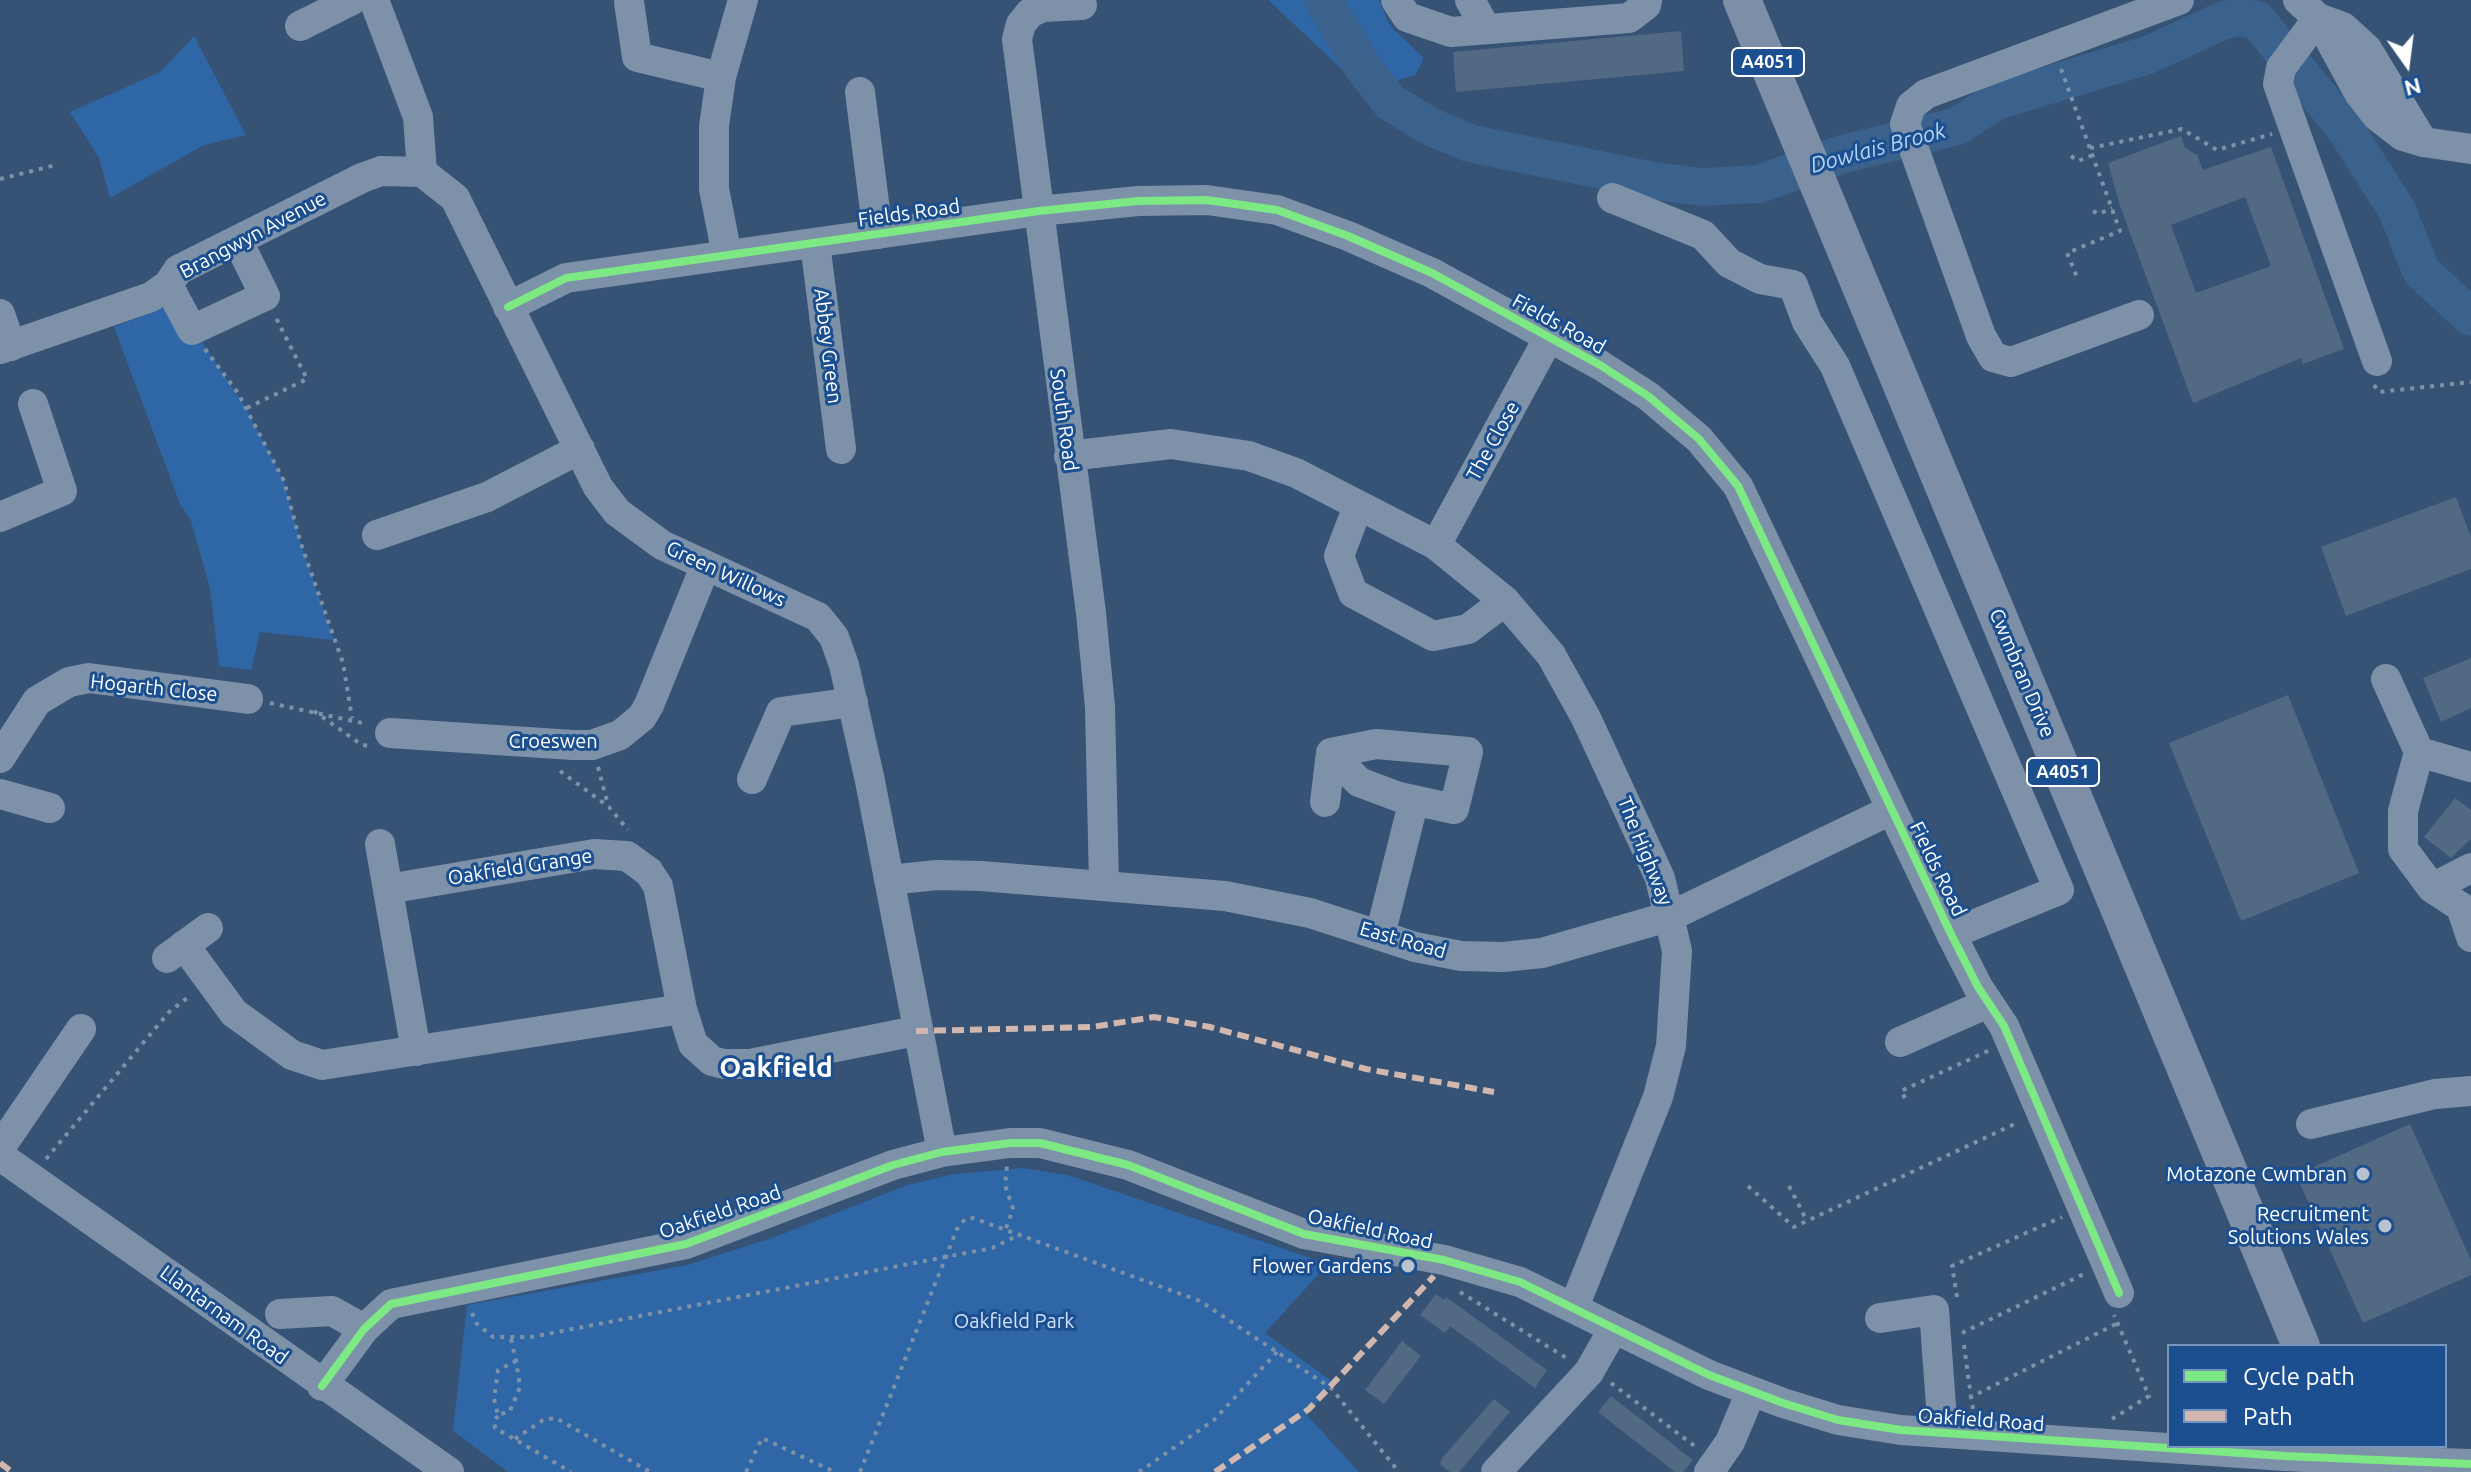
<!DOCTYPE html>
<style>
body{margin:0}
#map{position:relative;width:2471px;height:1472px;overflow:hidden;background:#365274;font-family:Ubuntu,sans-serif}
canvas{display:block}
.legend{position:absolute;left:2167px;top:1344px;width:280px;height:104px;box-sizing:border-box;background:#1b4f8f;border:2px solid #7695bc;margin:0;padding:10px 14px;list-style:none;font-size:24px;color:#fff}
.legend li{display:flex;align-items:center;gap:16px;height:40px}
.legend b{width:40px;border:2px solid #7695bc}
.north{position:absolute;left:2367px;top:24px;width:80px;height:80px;-webkit-text-stroke:6px #1b4f8f;paint-order:stroke;rotate:166deg;font-size:22px;font-weight:700;line-height:32px;text-align:center;color:#fff}
.north::after{content:'';display:block;margin:auto;width:28px;height:36px;background:#fff;clip-path:polygon(50% 0,100% 100%,50% 72%,0 100%)}
</style>
<div id="map">
<canvas width="2471" height="1472"></canvas>
<ul class="legend">
<li><b style="height:10px;background:#7ce984"></b>Cycle path</li>
<li><b style="height:10px;background:#d1b7ad"></b>Path</li>
</ul>
<div class="north">N</div>
</div>
<script>
const ctx = document.querySelector('canvas').getContext('2d');
ctx.lineJoin = 'round';
function fill(path, color) { ctx.fillStyle = color; ctx.fill(path, 'evenodd'); }
const poly = rows => new Path2D(rows.map(r => 'M' + r).join(''));
function strokePath(path, color, width, dash) { ctx.strokeStyle = color; ctx.lineWidth = width; ctx.lineCap = dash ? 'butt' : 'round'; ctx.setLineDash(dash || []); ctx.stroke(path); }
function label(font, color, halo, rows, align = 'center') {
  ctx.font = font + ' Ubuntu,sans-serif'; ctx.lineWidth = 6; ctx.setLineDash([]); ctx.textBaseline = 'middle'; ctx.strokeStyle = halo; ctx.fillStyle = color; for (const [text, x, y, turn = 0] of rows) {
    ctx.save(); ctx.translate(x, y); ctx.rotate((+turn || 0) * Math.PI / 180); ctx.textAlign = isNaN(turn) ? turn : align; if (halo) ctx.strokeText(text, 0, 0); ctx.fillText(text, 0, 0); ctx.restore();
  }
}
fill(poly([
 [1268,0,1379,0,1390,26,1424,58,1415,75,1364,90],
 [194,36,246,135,204,145,110,198,99,158,70,112,160,72],
 [176,303,246,408,284,481,300,541,334,640,260,632,251,670,219,666,210,588,191,521,180,504,114,327],
 [1022,1168,1068,1175,1328,1264,1265,1333,1333,1382,1307,1415,1359,1472,508,1472,453,1431,467,1305,687,1265,772,1238,907,1185,954,1174]
]), '#2f66a5');
strokePath(poly([
 [1323,0,1363,67,1390,102,1429,126,1469,143,1654,181,1702,187,1759,184,1843,154,1958,126,1996,101,2148,55,2224,20,2239,17,2257,20,2344,127,2397,210,2421,271,2471,317]
]), '#3b618d', 38);
fill(poly([
 [1681,31,1684,71,1456,92,1453,52],
 [2181,136,2185,148,2197,155,2203,170,2271,147,2344,349,2303,364,2301,358,2193,403,2120,206,2108,163],
 [2245,197,2271,266,2196,293,2171,225],
 [2456,497,2471,537,2471,569,2346,616,2321,547],
 [2471,658,2471,708,2441,722,2423,678],
 [2288,695,2359,873,2241,921,2169,743],
 [2455,798,2471,810,2471,839,2451,858,2424,837],
 [2410,1124,2471,1260,2471,1275,2363,1323,2296,1175],
 [1436,1294,1444,1300,1446,1297,1547,1370,1535,1388,1450,1326,1445,1333,1420,1315],
 [1402,1341,1421,1356,1384,1404,1365,1390],
 [1611,1396,1693,1460,1683,1472,1675,1472,1598,1412],
 [1494,1399,1510,1412,1459,1472,1450,1472,1440,1464,1442,1458]
]), '#526984');
strokePath(poly([
 [2061,69,2120,231,2067,253,2077,277],
 [2090,148,2182,129,2217,150,2272,134],
 [2071,156,2078,161,2093,155],
 [0,179,56,165],
 [2093,211,2099,214,2112,208],
 [205,349,238,393,284,481,300,541,343,663,352,718],
 [2374,385,2379,392,2471,382],
 [247,408,307,379,275,316],
 [270,703,367,724],
 [314,711,362,745,371,746],
 [598,767,608,805],
 [560,771,609,807,628,830],
 [1905,1098,1901,1091,1990,1050],
 [46,1159,169,1012,191,995],
 [1748,1186,1794,1227,2019,1122],
 [1789,1186,1807,1221],
 [1006,1228,1013,1209,1005,1185,1007,1166],
 [1460,1292,1568,1359],
 [1957,1297,1952,1266,2062,1217],
 [472,1313,476,1323,493,1337,531,1337,992,1248,1021,1234],
 [1962,1333,2086,1273],
 [511,1339,516,1361,520,1387,510,1411,498,1415,494,1399,498,1370,516,1361],
 [1964,1345,1971,1397],
 [1611,1383,1696,1447],
 [1973,1409,1971,1397,2118,1323],
 [498,1416,494,1421,495,1428,571,1472],
 [2112,1419,2149,1396,2114,1315],
 [515,1439,543,1420,556,1418,650,1472],
 [746,1472,762,1438,835,1472],
 [860,1472,957,1229,965,1219,973,1218,1200,1301,1331,1388,1399,1472],
 [1139,1472,1214,1420,1278,1351]
]), '#7d92a8', 4, [4, 6]);
strokePath(poly([
 [374,0,418,117,422,172,455,198,598,487,617,512,662,545,818,617,834,637,844,665,870,781,942,1152],
 [1396,0,1407,17,1451,32,1629,18,1646,5,1647,0],
 [1470,0,1486,29],
 [2298,0,2318,18,2281,68,2278,84,2377,361],
 [629,2,637,57,721,77],
 [1082,5,1043,7,1030,13,1021,24,1017,39,1091,613,1100,707,1104,884],
 [2318,18,2343,27,2367,49,2423,142,2403,136,2377,116,2359,93,2318,18],
 [300,26,352,0],
 [860,92,878,234],
 [2423,142,2471,149],
 [1612,198,1703,235,1729,263,1760,279,1793,285,1807,322,1835,366,2059,890,1951,934],
 [815,243,841,449],
 [727,255,714,189,714,126,721,77,743,0],
 [168,285,192,330,265,296,238,241],
 [508,307,566,278,1039,211,1138,201,1207,200,1277,210,1348,236,1432,273,1600,365,1648,396,1699,439,1738,486,1951,934,1978,987,2004,1026,2119,1293],
 [0,314,11,346],
 [2139,315,2011,362,1993,357,1981,336,1905,124,1911,106,1926,94,2179,0],
 [0,349,151,297,168,285,178,270,362,178,381,171,422,172],
 [1069,456,1171,444,1249,456,1296,473,1436,545,1505,601,1551,655,1586,718,1660,878,1677,951,1671,1046,1658,1097,1574,1307],
 [1358,506,1339,556,1353,593,1433,636,1468,629,1505,601],
 [0,517,62,491,33,404],
 [377,535,487,497,580,449],
 [1436,545,1549,337],
 [2386,679,2419,752,2471,767],
 [390,733,573,745,592,745,620,735,642,717,649,705,705,567],
 [2419,752,2403,811,2403,849,2432,888,2461,907,2471,937],
 [0,758,37,701,69,682,89,678,248,699],
 [752,779,781,712,853,702],
 [0,794,50,808],
 [1325,802,1331,753,1376,744,1468,752,1454,809,1399,797,1359,782,1331,753],
 [380,844,416,1051],
 [889,880,937,875,981,876,1225,896,1310,913,1415,947,1461,956,1503,957,1542,953,1671,916,1891,810],
 [2432,888,2471,868],
 [388,889,594,854,627,856,649,872,658,886,682,1009],
 [1380,935,1414,800],
 [184,945,234,1013,292,1055,322,1065,682,1009,693,1044,712,1061,724,1064,750,1064,916,1031],
 [167,958,208,928],
 [1900,1042,1988,1003],
 [2311,1124,2435,1094,2471,1091],
 [0,1148,81,1029],
 [0,1156,449,1472],
 [280,1314,332,1311,364,1329],
 [1880,1318,1934,1310,1943,1433],
 [322,1386,364,1329,391,1304,686,1244,893,1165,942,1152,1010,1143,1040,1143,1128,1165,1304,1234,1444,1260,1520,1282,1709,1375,1783,1403,1838,1420,1901,1430,2285,1456],
 [2406,1462,2471,1464],
 [1496,1472,1589,1372,1614,1328],
 [1709,1472,1730,1442,1751,1392]
]), '#7d92a8', 30);
strokePath(poly([
 [1742,0,2301,1346]
]), '#7d8ea7', 38);
strokePath(poly([
 [2285,1456,2406,1462]
]), '#7d92a8', 30);
strokePath(poly([
 [916,1031,1092,1027,1154,1017,1210,1027,1366,1069,1494,1092],
 [0,1463,12,1472],
 [1215,1472,1309,1409,1434,1276]
]), '#d1b7ad', 6, [12, 6]);
strokePath(poly([
 [508,307,566,278,1039,211,1138,201,1207,200,1277,210,1348,236,1432,273,1600,365,1648,396,1699,439,1738,486,1951,934,1978,987,2004,1026,2119,1293],
 [322,1386,364,1329,391,1304,686,1244,893,1165,942,1152,1010,1143,1040,1143,1128,1165,1304,1234,1444,1260,1520,1282,1709,1375,1783,1403,1838,1420,1901,1430,2285,1456,2471,1464]
]), '#7ce984', 8);
for (const [x, y, r, color] of [
 [2363,1174,8,"#b9c2ce"],
 [2385,1226,8,"#b9c2ce"],
 [1408,1266,8,"#b9c2ce"]
]) { const dot = new Path2D(); dot.arc(x, y, r, 0, 2 * Math.PI); ctx.fillStyle = color; ctx.fill(dot); strokePath(dot, '#1b4f8f', 3); }
for (const [x, y, w] of [
 [1768,62,72],
 [2063,772,72]
]) { const box = new Path2D(); box.roundRect(x - w / 2, y - 14, w, 28, 6); ctx.fillStyle = '#1b4f8f'; ctx.fill(box); strokePath(box, '#fff', 2); }
label('bold 18px', '#fff', null, [
 ["A4051",1768,62],
 ["A4051",2063,772]
]);
label('20px', '#fff', '#1b4f8f', [
 ["Fields Road",909,213,-8],
 ["Brangwyn Avenue",253,235,-28],
 ["Fields Road",1559,324,29],
 ["Abbey Green",828,346,83],
 ["South Road",1064,420,82],
 ["The Close",1493,441,-61],
 ["Green Willows",726,574,25],
 ["Cwmbran Drive",2022,673,67],
 ["Hogarth Close",154,688,6],
 ["Croeswen",553,741],
 ["The Highway",1645,851,68],
 ["Oakfield Grange",520,867,-9],
 ["Fields Road",1938,869,64],
 ["East Road",1403,940,16],
 ["Oakfield Road",720,1212,-19],
 ["Oakfield Road",1370,1229,12],
 ["Llantarnam Road",224,1315,36],
 ["Oakfield Road",1981,1420,4]
]);
label('20px', '#fff', '#1b4f8f', [
 ["Motazone Cwmbran",2347,1174],
 ["Recruitment",2369,1214],
 ["Solutions Wales",2369,1237],
 ["Flower Gardens",1392,1266]
], 'right');
label('20px', '#cfe3fa', '#1b4f8f', [
 ["Oakfield Park",1014,1321]
]);
label('italic 22px', '#b5d3f5', '#1b4f8f', [
 ["Dowlais Brook",1878,148,-15]
]);
label('bold 28px', '#fff', '#1b4f8f', [
 ["Oakfield",776,1068]
]);
</script>
